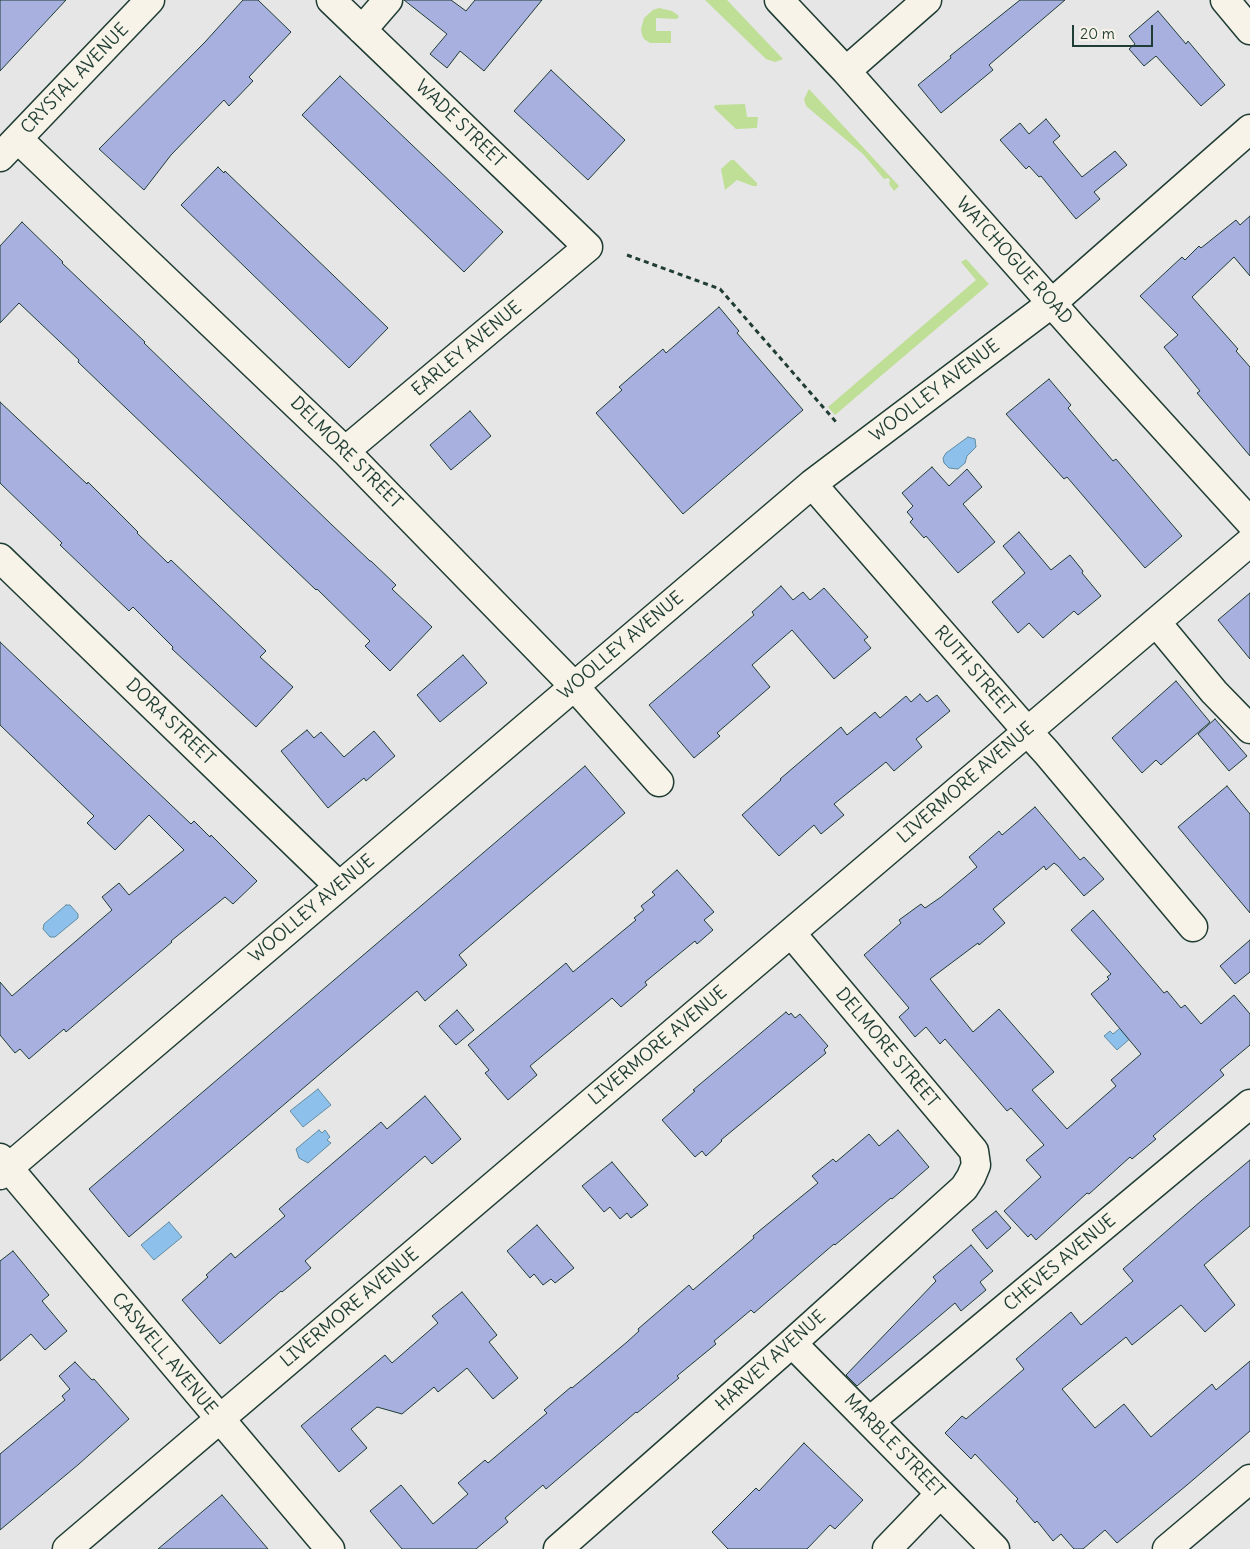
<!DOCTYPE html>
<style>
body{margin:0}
#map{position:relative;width:1250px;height:1549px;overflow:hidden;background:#e7e6e6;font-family:Delius,sans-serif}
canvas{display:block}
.scale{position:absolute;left:1072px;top:25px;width:81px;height:22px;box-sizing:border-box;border:2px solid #1f3d34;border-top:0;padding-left:6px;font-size:15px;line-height:18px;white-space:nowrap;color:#1f3d34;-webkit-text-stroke:4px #f7f3e8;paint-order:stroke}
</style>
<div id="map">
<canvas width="1250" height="1549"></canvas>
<div class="scale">20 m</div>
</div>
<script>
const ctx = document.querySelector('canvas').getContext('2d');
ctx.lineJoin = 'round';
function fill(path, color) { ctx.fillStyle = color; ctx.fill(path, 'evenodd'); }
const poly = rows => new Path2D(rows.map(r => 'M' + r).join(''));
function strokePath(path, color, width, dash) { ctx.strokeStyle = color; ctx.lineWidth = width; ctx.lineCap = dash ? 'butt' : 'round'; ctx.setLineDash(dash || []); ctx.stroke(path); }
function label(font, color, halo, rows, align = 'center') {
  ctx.font = font + ' Delius,sans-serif'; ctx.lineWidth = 4; ctx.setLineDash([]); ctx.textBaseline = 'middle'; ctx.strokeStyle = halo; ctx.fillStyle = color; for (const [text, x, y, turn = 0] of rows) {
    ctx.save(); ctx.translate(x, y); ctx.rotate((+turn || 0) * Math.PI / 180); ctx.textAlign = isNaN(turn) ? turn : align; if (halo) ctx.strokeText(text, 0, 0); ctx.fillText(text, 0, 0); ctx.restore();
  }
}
fill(poly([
 [705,0,727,0,783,59,775,62,766,59],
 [659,8,672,11,679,16,677,19,656,18,656,31,671,31,671,43,650,43,644,39,642,35,641,29,644,18,653,10],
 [809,89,899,186,894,191,889,184,890,180,888,178,884,179,863,154,806,106,804,99],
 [745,104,747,117,758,117,757,128,736,129,714,108,715,105],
 [731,160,734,160,757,183,757,186,753,186,737,180,725,190,721,169],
 [966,259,989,284,835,415,828,407,976,280,961,262]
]), '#bfde96');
const water = poly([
 [968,437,975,439,976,447,967,456,965,463,958,469,949,468,944,463,943,458,946,453,968,437],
 [66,905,70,905,78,914,78,918,55,937,50,937,43,929,44,924,66,905],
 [1132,1018,1141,1029,1117,1050,1104,1036,1110,1031,1113,1034,1132,1018],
 [318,1089,331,1105,303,1127,290,1111,318,1089],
 [319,1130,322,1133,325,1130,330,1137,327,1140,331,1143,308,1163,299,1158,296,1149,319,1130],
 [169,1222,182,1237,154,1260,141,1245,169,1222]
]);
fill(water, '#8dc0ea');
strokePath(water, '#618ca1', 1);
const building = poly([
 [0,0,66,0,0,71,0,0],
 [243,0,258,0,291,32,249,77,253,81,229,106,224,100,171,155,144,190,99,149,205,42,243,0],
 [404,0,451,0,466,11,475,0,542,0,484,71,460,51,447,68,430,54,447,34,404,0],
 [1020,0,1065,0,989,65,993,70,941,113,918,85,951,58,950,56,1020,0],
 [1158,11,1186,44,1188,41,1225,85,1201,106,1156,56,1144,66,1129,49,1135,44,1129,36,1158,11],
 [551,70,625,140,588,180,514,111,551,70],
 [340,76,503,232,464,272,302,115,340,76],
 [1046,119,1060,136,1053,142,1082,177,1115,151,1127,165,1094,192,1100,199,1076,219,1041,176,1039,177,1029,166,1026,169,1000,140,1020,123,1029,134,1046,119],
 [218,167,224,173,225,171,388,328,349,368,181,205,218,167],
 [1250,216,1250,276,1234,257,1192,297,1238,349,1236,351,1250,367,1250,456,1197,393,1200,391,1164,347,1178,335,1140,296,1182,257,1185,260,1199,246,1201,248,1236,220,1240,225,1250,216],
 [22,222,63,262,62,263,145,342,144,343,331,524,370,561,371,561,396,585,392,589,432,627,390,671,365,646,370,641,317,589,316,590,104,387,78,362,79,360,19,303,0,323,0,246,22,222],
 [719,307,739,331,737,333,803,410,683,514,596,413,622,390,619,387,663,349,666,353,719,307],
 [1049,379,1071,405,1068,408,1113,461,1116,459,1182,536,1145,568,1067,477,1064,479,1006,414,1049,379],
 [0,402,87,484,88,482,138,532,137,533,168,563,171,560,266,651,260,657,293,687,256,727,172,649,173,647,133,607,129,611,60,545,62,543,0,483,0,402],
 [470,411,491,436,451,470,430,445,470,411],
 [932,467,949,486,967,469,982,487,963,504,995,542,958,573,926,536,924,538,910,522,913,519,907,512,913,506,902,493,932,467],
 [1019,532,1051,570,1070,555,1083,571,1082,573,1101,596,1078,615,1074,611,1043,638,1029,623,1018,633,992,602,1025,573,1003,546,1019,532],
 [781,586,793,600,803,592,810,600,824,588,868,637,864,640,871,648,834,679,792,630,752,665,770,687,717,733,720,736,694,758,649,705,754,615,752,612,781,586],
 [1250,593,1250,659,1218,620,1250,593],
 [0,642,191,824,194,821,210,837,211,835,257,881,233,904,225,897,171,941,172,942,66,1032,64,1029,29,1059,20,1049,15,1053,0,1035,0,982,12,996,112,910,102,897,119,883,129,895,184,850,149,815,115,850,87,823,94,816,0,725,0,642],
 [463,655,487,683,440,722,417,695,463,655],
 [1176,681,1210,722,1161,765,1156,760,1142,773,1112,738,1176,681],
 [920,694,927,702,937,695,950,711,916,739,922,747,894,771,886,762,834,804,844,815,821,834,814,825,779,856,742,815,781,780,780,779,841,727,847,735,875,712,880,718,906,696,911,702,920,694],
 [1215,719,1247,756,1229,771,1198,734,1215,719],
 [307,730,314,738,321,732,344,757,374,731,395,756,366,781,364,778,328,808,281,751,307,730],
 [585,766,625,813,459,955,467,965,425,1001,417,991,129,1237,89,1189,585,766],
 [1227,786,1250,814,1250,913,1178,827,1227,786],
 [1035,807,1080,860,1084,857,1104,879,1084,896,1058,866,1054,863,1046,870,1044,866,993,909,1005,923,979,945,978,943,930,979,973,1032,999,1009,1054,1072,1032,1090,1067,1129,1116,1086,1111,1080,1141,1054,1091,994,1109,979,1107,977,1111,974,1071,930,1093,910,1164,993,1167,991,1181,1008,1185,1005,1201,1024,1234,995,1250,1014,1250,1045,1220,1070,1224,1075,1153,1136,1156,1139,1132,1159,1130,1157,1089,1194,1087,1193,1036,1240,1031,1234,1028,1237,1004,1211,1041,1177,1026,1160,1044,1145,1011,1108,1007,1111,945,1039,940,1044,926,1027,915,1037,899,1017,909,1008,864,955,901,923,899,920,921,904,925,908,941,897,977,867,969,857,999,831,1002,835,1035,807],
 [677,870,714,912,704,920,713,930,697,944,695,941,645,982,647,985,621,1007,612,998,530,1066,537,1075,508,1100,485,1073,489,1070,468,1045,566,963,573,972,636,920,634,918,644,910,641,906,655,895,652,892,677,870],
 [1250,940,1250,972,1235,984,1220,966,1250,940],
 [457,1010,474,1030,456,1045,439,1026,457,1010],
 [786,1012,789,1015,791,1013,795,1018,800,1014,828,1046,824,1050,826,1053,721,1140,722,1141,706,1156,702,1151,695,1157,662,1120,695,1091,693,1090,786,1012],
 [425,1096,461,1139,432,1164,425,1156,305,1261,311,1268,282,1292,281,1291,220,1344,182,1300,208,1277,206,1275,231,1253,235,1258,285,1216,279,1209,381,1122,387,1129,425,1096],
 [898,1130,929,1167,892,1199,891,1198,835,1245,834,1244,754,1313,751,1310,714,1341,716,1344,677,1376,679,1378,637,1413,636,1412,546,1489,543,1485,505,1518,508,1522,476,1549,402,1549,370,1511,401,1485,433,1524,468,1494,458,1483,485,1460,488,1463,547,1413,544,1410,571,1387,572,1388,627,1342,639,1331,638,1329,689,1285,693,1290,754,1238,753,1236,818,1183,812,1176,833,1159,836,1162,869,1134,879,1146,898,1130],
 [1250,1160,1250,1226,1204,1265,1235,1305,1205,1332,1181,1305,1132,1345,1126,1337,1062,1389,1095,1428,1124,1404,1151,1437,1212,1384,1216,1390,1250,1361,1250,1431,1187,1485,1117,1543,1105,1530,1083,1549,1074,1549,1061,1534,1053,1541,1037,1521,1035,1523,1016,1501,1018,1499,975,1454,971,1459,945,1433,962,1416,966,1419,1024,1369,1016,1359,1071,1312,1081,1325,1133,1281,1123,1269,1201,1201,1250,1160],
 [612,1162,648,1205,631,1218,627,1213,620,1219,610,1207,604,1212,582,1186,612,1162],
 [996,1211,1011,1228,987,1249,972,1230,996,1211],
 [537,1225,574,1268,555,1283,551,1279,543,1285,534,1274,530,1278,507,1251,537,1225],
 [971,1245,993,1271,980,1282,986,1290,961,1311,955,1303,857,1386,846,1375,936,1281,933,1277,971,1245],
 [13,1251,49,1295,42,1301,67,1331,45,1350,31,1334,0,1361,0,1261,13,1251],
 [462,1292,497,1335,489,1342,518,1378,493,1399,467,1368,438,1392,434,1387,402,1414,377,1407,351,1429,367,1448,339,1472,301,1426,385,1355,392,1363,438,1323,432,1316,462,1292],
 [75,1362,92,1380,94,1379,129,1419,79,1464,0,1530,0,1454,65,1400,62,1396,70,1389,59,1376,75,1362],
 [804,1443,863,1500,835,1529,830,1525,807,1549,728,1549,712,1532,756,1488,759,1491,804,1443],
 [222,1495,268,1549,158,1549,222,1495]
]);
fill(building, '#a8b0e0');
strokePath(building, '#1f3d34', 1);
const minor = poly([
 [331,0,588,247,345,451],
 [779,0,846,71,1079,334,1250,522],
 [1225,0,1250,30],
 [362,30,388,0],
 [846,71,927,0],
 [18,139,345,451,574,686,659,782],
 [0,157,150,0],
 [812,484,1027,731,1047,753,1193,927],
 [0,558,339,886],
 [1156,622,1214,692,1250,729],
 [0,1158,330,1549],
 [0,1175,812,484,1052,303,1250,129],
 [792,1343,995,1549],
 [870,1421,1250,1104],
 [67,1549,1250,542],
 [558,1549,792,1343,964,1188,971,1177,976,1165,974,1151,791,933],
 [887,1549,940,1494],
 [1167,1549,1250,1479]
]);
strokePath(minor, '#1f3d34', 31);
strokePath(poly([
 [627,255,720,289,836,422]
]), '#1f3d34', 3, [5, 4]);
strokePath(minor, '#f7f3e8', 28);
label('18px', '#1f3d34', '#f7f3e8', [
 ["CRYSTAL AVENUE",75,79,-46],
 ["WADE STREET",460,124,44],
 ["WATCHOGUE ROAD",1014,261,48],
 ["EARLEY AVENUE",467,349,-40],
 ["WOOLLEY AVENUE",935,391,-37],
 ["DELMORE STREET",346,453,45],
 ["WOOLLEY AVENUE",621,646,-40],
 ["RUTH STREET",974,671,49],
 ["DORA STREET",170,722,44],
 ["LIVERMORE AVENUE",966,783,-41],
 ["WOOLLEY AVENUE",312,909,-40],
 ["LIVERMORE AVENUE",658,1046,-40],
 ["DELMORE STREET",887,1048,50],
 ["CHEVES AVENUE",1060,1263,-40],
 ["LIVERMORE AVENUE",350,1308,-40],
 ["CASWELL AVENUE",164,1354,50],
 ["HARVEY AVENUE",771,1361,-42],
 ["MARBLE STREET",894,1446,46]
]);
</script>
